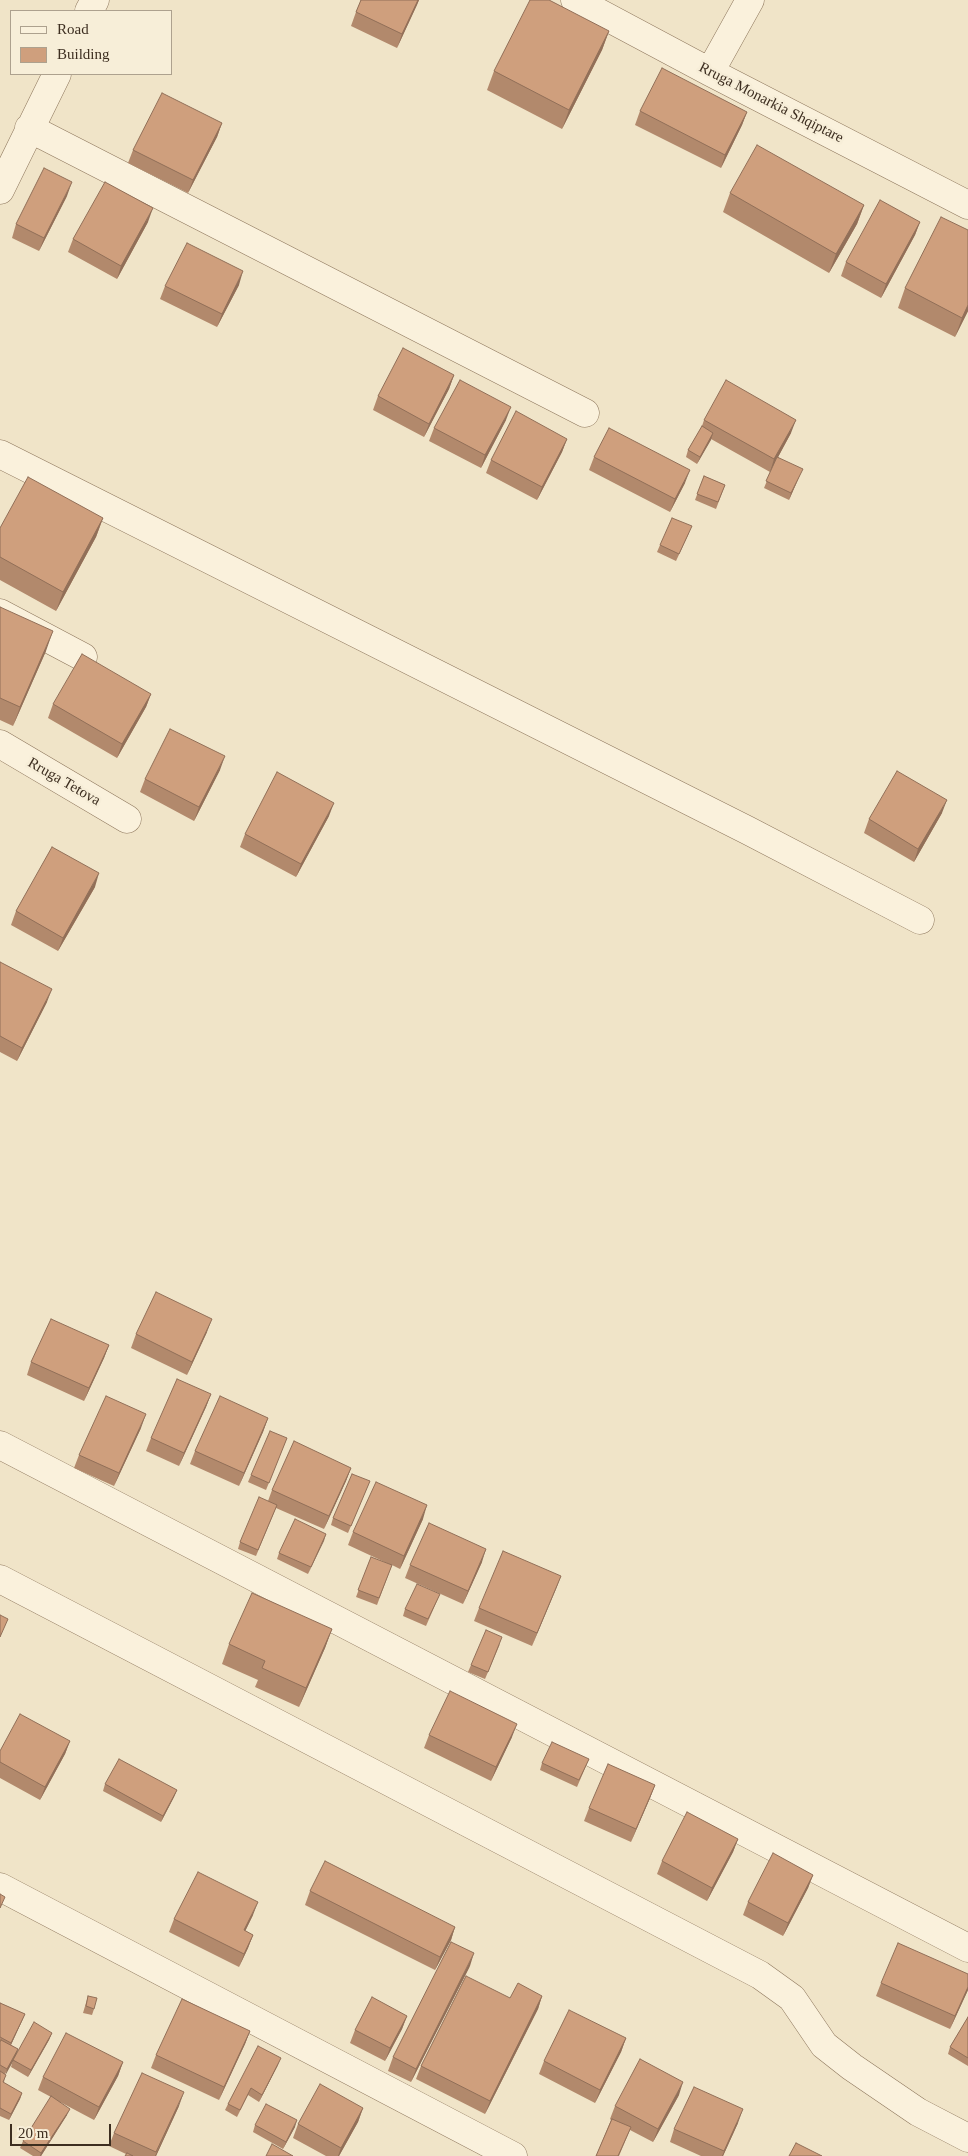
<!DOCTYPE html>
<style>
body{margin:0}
#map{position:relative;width:968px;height:2156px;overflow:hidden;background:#f0e4c8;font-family:Georgia,serif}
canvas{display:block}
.legend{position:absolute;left:10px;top:10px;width:162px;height:65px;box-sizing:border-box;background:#f7eed8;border:1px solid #ada18e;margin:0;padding:6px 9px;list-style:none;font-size:15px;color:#3d2e20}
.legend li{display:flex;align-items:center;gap:10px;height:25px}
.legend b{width:25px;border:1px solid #ada18e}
.scale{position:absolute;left:10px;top:2124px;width:101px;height:22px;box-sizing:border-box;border:2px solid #3d2e20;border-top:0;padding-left:6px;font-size:15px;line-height:18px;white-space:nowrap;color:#3d2e20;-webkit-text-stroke:4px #f7eed8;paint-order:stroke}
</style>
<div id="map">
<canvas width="968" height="2156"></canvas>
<ul class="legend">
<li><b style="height:6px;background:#faf1dc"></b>Road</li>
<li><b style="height:14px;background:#cf9f7d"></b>Building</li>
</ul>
<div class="scale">20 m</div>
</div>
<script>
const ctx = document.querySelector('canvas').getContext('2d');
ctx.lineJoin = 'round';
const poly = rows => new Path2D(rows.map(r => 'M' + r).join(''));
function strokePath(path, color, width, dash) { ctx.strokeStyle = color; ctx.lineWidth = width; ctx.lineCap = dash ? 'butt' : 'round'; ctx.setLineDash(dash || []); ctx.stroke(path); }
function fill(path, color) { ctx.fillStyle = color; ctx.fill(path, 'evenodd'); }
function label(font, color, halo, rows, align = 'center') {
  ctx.font = font + ' Georgia,serif'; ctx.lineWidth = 5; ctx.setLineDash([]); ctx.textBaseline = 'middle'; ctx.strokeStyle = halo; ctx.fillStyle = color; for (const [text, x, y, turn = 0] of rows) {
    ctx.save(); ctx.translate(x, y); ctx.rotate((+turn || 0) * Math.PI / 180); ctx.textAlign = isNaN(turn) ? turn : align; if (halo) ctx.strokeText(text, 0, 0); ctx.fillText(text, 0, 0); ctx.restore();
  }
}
const minor = poly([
 [575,0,710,72,968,205],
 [89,11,95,0],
 [710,72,750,0],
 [29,128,585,413],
 [0,190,57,74],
 [0,454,747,830,920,920],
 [0,613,83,657],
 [0,744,127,819],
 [0,1445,968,1948],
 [0,1579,760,1975,792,1998,824,2045,852,2067,918,2112,968,2138],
 [0,1887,513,2156]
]);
strokePath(minor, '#8d765c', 29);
strokePath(minor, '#faf1dc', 28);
fill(poly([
 [361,0,419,0,397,48,351,26,356,12],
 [609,31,602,50,562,129,487,90,494,71],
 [640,111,747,112,742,125,721,168,635,125],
 [222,123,217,137,188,193,128,163,133,150],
 [730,193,864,205,857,224,829,273,723,212],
 [67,196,39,251,12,238,16,224],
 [148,222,117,279,68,252,73,239],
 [920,222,915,235,881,298,841,276,846,262],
 [968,230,968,311,955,337,898,308,905,288],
 [239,285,217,327,160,299,165,286],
 [454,375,449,389,424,437,373,410,378,396],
 [506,420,481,468,429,441,434,428],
 [704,420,791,433,778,457,800,475,789,500,764,488,773,466,770,472,711,439,697,464,686,457,688,450,702,426],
 [567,439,562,452,537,500,486,473,491,460],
 [594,457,685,483,670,512,589,470],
 [704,476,725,485,716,509,695,500],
 [103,518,96,537,56,611,0,580,0,528],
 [689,533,676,561,657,552,660,545],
 [0,607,46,651,13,726,0,720],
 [151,694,146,707,117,758,48,718,53,704],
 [220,770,194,821,140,792,145,779],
 [942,813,914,862,864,833,869,819],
 [329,816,296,877,240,847,245,834],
 [95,887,58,951,11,925,16,911],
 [0,962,47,1002,17,1061,0,1052],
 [207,1332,187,1375,131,1348,136,1334],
 [109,1345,104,1358,84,1401,27,1375,31,1362],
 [211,1394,206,1407,179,1466,146,1451,151,1438],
 [268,1418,263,1432,239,1486,190,1464,195,1451],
 [141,1428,114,1486,74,1468,79,1455],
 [287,1438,266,1490,248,1482,251,1475],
 [351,1468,346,1481,324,1529,276,1508,256,1556,238,1549,240,1542,268,1501,272,1490],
 [370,1481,348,1533,331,1525,333,1518],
 [423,1519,400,1569,392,1565,377,1605,356,1597,371,1557,391,1565,348,1545,353,1532],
 [326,1534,308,1574,277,1559,279,1553],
 [482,1562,463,1604,405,1578,410,1565],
 [561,1576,532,1646,474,1621,479,1608],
 [440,1594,426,1626,403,1616,405,1609],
 [332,1629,325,1648,299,1707,255,1687,258,1680,222,1664,229,1644],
 [500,1644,485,1679,468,1672,471,1665],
 [429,1735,512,1737,491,1781,424,1748],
 [70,1741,65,1754,40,1800,0,1778,0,1751],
 [589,1759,577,1787,540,1770,542,1763],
 [105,1784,177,1790,174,1797,161,1822,103,1791],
 [655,1785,650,1798,631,1842,584,1821,589,1808],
 [738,1839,733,1852,707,1901,657,1874,662,1861],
 [813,1875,808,1888,783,1936,743,1915,748,1902],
 [310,1891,455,1927,451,1940,435,1970,305,1905],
 [253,1915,245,1931,253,1935,248,1948,239,1967,169,1932,174,1919],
 [470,1966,411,2082,388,2071,393,2057],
 [968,1974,968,1990,950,2029,876,1996,881,1983],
 [88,1996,94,2009,92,2015,83,2013],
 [542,1996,538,2009,485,2114,416,2079,421,2066],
 [0,2003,25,2014,11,2045,18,2049,16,2056,52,2033,49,2040,28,2077,11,2067,13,2060,5,2074,4,2083,22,2093,20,2099,9,2120,0,2116],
 [407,2016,402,2029,385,2061,350,2043,355,2030],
 [968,2017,968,2066,948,2054,950,2047],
 [250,2031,245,2044,219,2100,151,2068,156,2055],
 [626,2038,621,2052,595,2103,539,2074,544,2061],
 [123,2062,118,2076,94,2120,60,2102,67,2115,41,2156,33,2156,20,2148,23,2141,51,2097,38,2090,43,2077],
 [278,2065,259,2102,248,2095,237,2117,225,2110,228,2104],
 [679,2095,653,2142,630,2130,619,2156,596,2156,611,2120,610,2119,615,2106],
 [179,2106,156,2156,125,2156,126,2154,109,2146,114,2133],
 [363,2108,358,2122,339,2156,326,2156,293,2138,298,2124],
 [738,2123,723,2156,701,2156,670,2142,674,2129],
 [255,2125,295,2127,283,2149,253,2132]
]), '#b2896c');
fill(poly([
 [418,0,419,0,417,5,397,48,402,34],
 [609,31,602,50,562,129,569,110],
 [747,112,742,125,721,168,725,155],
 [222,123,217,137,188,193,193,180],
 [72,182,67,196,39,251,44,238],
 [864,205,857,224,829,273,836,254],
 [153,208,148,222,117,279,121,266],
 [920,222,915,235,881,298,886,284],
 [243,271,239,285,217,327,222,314],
 [968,305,968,311,955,337,962,318],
 [454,375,449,389,424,437,429,424],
 [511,407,506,420,481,468,485,455],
 [796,420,791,433,770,472,774,459],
 [713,433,711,440,697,464,700,457],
 [567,439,562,452,537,500,542,487],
 [803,469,800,475,789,500,791,493],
 [690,470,685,483,670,512,675,499],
 [103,518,96,537,56,611,63,592],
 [53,631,46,651,13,726,20,707],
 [151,694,146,707,117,758,122,744],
 [225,756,220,770,194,821,199,807],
 [947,800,942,813,914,862,918,849],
 [334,803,329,816,296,877,301,864],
 [99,873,95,887,58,951,63,938],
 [52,989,47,1002,17,1061,22,1048],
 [212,1319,207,1332,187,1375,192,1362],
 [109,1345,104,1358,84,1401,89,1388],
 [211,1394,206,1407,179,1466,184,1453],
 [146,1414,141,1428,114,1486,119,1473],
 [268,1418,263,1432,239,1486,244,1473],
 [351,1468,346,1481,324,1529,329,1516],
 [427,1505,423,1519,400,1569,404,1556],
 [326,1534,324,1541,308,1574,311,1567],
 [486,1549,482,1562,463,1604,468,1591],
 [561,1576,556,1589,532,1646,537,1633],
 [332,1629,325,1648,299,1707,306,1688],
 [517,1724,512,1737,491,1781,496,1767],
 [70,1741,65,1754,40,1800,45,1787],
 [655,1785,650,1798,631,1842,636,1829],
 [177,1790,174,1797,161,1822,163,1816],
 [738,1839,733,1852,707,1901,712,1888],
 [813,1875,808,1888,783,1936,788,1923],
 [258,1902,253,1915,239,1944,244,1930],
 [455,1927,451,1940,435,1970,440,1957],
 [253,1935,248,1948,239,1967,244,1954],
 [474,1953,470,1966,411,2082,416,2069],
 [968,1987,968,1990,950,2029,955,2016],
 [542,1996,538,2009,485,2114,490,2101],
 [25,2014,22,2021,9,2049,11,2043],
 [407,2016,402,2029,385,2061,390,2048],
 [250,2031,245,2044,219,2100,224,2087],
 [52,2033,49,2040,28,2077,31,2070],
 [626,2038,621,2052,595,2103,600,2090],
 [18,2049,16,2056,5,2076,7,2069],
 [281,2058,278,2065,259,2102,262,2095],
 [123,2062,118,2076,94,2120,99,2107],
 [683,2082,679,2095,653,2142,658,2129],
 [184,2092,179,2106,156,2156,155,2156],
 [22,2093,20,2099,9,2120,11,2114],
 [363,2108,358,2122,339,2156,338,2156,341,2148],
 [70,2109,67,2115,41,2156,40,2156,41,2153],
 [743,2109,738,2123,723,2156,722,2156],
 [297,2120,295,2127,283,2149,286,2142]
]), '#916f58');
const building = poly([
 [361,0,418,0,402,34,356,12,361,0],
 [530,0,549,0,609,31,569,110,494,71,530,0],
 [662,68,747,112,725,155,640,111,662,68],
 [162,93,222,123,193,180,133,150,162,93],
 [757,145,864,205,836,254,730,193,757,145],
 [44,168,72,182,44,238,16,224,44,168],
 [105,182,153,208,121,266,73,239,105,182],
 [880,200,920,222,886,284,846,262,880,200],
 [941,217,968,230,968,305,962,318,905,288,941,217],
 [187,243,243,271,222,314,165,286,187,243],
 [403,348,454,375,429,424,378,396,403,348],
 [460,380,511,407,485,455,434,428,460,380],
 [726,380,796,420,774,459,704,420,726,380],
 [516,411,567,439,542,487,491,460,516,411],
 [702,426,713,433,700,457,688,450,702,426],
 [609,428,690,470,675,499,594,457,609,428],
 [777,457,803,469,791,493,766,481,777,457],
 [704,476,725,485,718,502,697,494,704,476],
 [28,477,103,518,63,592,0,557,0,528,28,477],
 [672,518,692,526,679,554,660,545,672,518],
 [0,607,53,631,20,707,0,698,0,607],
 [82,654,151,694,122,744,53,704,82,654],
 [170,729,225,756,199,807,145,779,170,729],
 [897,771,947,800,918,849,869,819,897,771],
 [277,772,334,803,301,864,245,834,277,772],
 [52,847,99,873,63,938,16,911,52,847],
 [0,962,52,989,22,1048,0,1036,0,962],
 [156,1292,212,1319,192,1362,136,1334,156,1292],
 [51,1319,109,1345,89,1388,31,1362,51,1319],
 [177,1379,211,1394,184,1453,151,1438,177,1379],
 [106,1396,146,1414,119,1473,79,1455,106,1396],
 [220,1396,268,1418,244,1473,195,1451,220,1396],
 [270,1431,287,1438,269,1483,251,1475,270,1431],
 [294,1441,351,1468,329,1516,272,1490,294,1441],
 [352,1474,370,1481,351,1526,333,1518,352,1474],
 [376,1482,427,1505,404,1556,353,1532,376,1482],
 [259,1497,277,1505,258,1550,240,1542,259,1497],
 [295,1519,326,1534,311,1567,279,1553,295,1519],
 [429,1523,486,1549,468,1591,410,1565,429,1523],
 [503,1551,561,1576,537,1633,479,1608,503,1551],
 [371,1557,392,1565,379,1598,358,1590,371,1557],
 [417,1584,440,1594,428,1619,405,1609,417,1584],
 [252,1593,332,1629,306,1688,262,1668,265,1661,229,1644,252,1593],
 [0,1615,8,1619,0,1637,0,1615],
 [486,1630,502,1637,488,1672,471,1665,486,1630],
 [450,1691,517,1724,496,1767,429,1735,450,1691],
 [20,1714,70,1741,45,1787,0,1762,0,1751,20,1714],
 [552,1742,589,1759,579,1780,542,1763,552,1742],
 [119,1759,177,1790,163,1816,105,1784,119,1759],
 [608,1764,655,1785,636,1829,589,1808,608,1764],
 [687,1812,738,1839,712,1888,662,1861,687,1812],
 [773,1853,813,1875,788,1923,748,1902,773,1853],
 [325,1861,455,1927,440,1957,310,1891,325,1861],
 [198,1872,258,1902,244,1930,253,1935,244,1954,174,1919,198,1872],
 [0,1894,5,1897,0,1908,0,1894],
 [451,1942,474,1953,416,2069,393,2057,451,1942],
 [898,1943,968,1974,968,1987,955,2016,881,1983,898,1943],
 [466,1976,510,1998,518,1983,542,1996,490,2101,421,2066,466,1976],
 [88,1996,97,1998,94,2009,86,2006,88,1996],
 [372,1997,407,2016,390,2048,355,2030,372,1997],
 [182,1999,250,2031,224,2087,156,2055,182,1999],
 [0,2003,25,2014,11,2043,0,2037,0,2003],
 [569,2010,626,2038,600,2090,544,2061,569,2010],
 [968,2017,968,2058,950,2047,968,2017],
 [34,2022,52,2033,31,2070,13,2060,34,2022],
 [66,2033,123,2062,99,2107,43,2077,66,2033],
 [1,2040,18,2049,7,2069,0,2065,0,2042,1,2040],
 [258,2046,281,2058,262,2095,251,2088,240,2110,228,2104,258,2046],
 [640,2059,683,2082,658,2129,615,2106,640,2059],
 [0,2071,6,2075,3,2082,22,2093,11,2114,0,2108,0,2071],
 [142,2073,184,2092,156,2152,114,2133,142,2073],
 [320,2084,363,2108,341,2148,298,2124,320,2084],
 [694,2087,743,2109,724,2151,674,2129,694,2087],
 [51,2096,70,2109,41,2153,23,2141,51,2096],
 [266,2104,297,2120,286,2142,255,2125,266,2104],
 [612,2119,631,2127,618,2156,596,2156,612,2119],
 [796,2143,822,2156,789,2156,796,2143],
 [272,2144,293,2156,266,2156,272,2144],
 [127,2153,133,2156,125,2156,127,2153]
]);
fill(building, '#cf9f7d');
strokePath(building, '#916f58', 1);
label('15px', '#3d2e20', '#f7eed8', [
 ["Rruga Monarkia Shqiptare",771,103,27],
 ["Rruga Tetova",64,782,30]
]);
</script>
